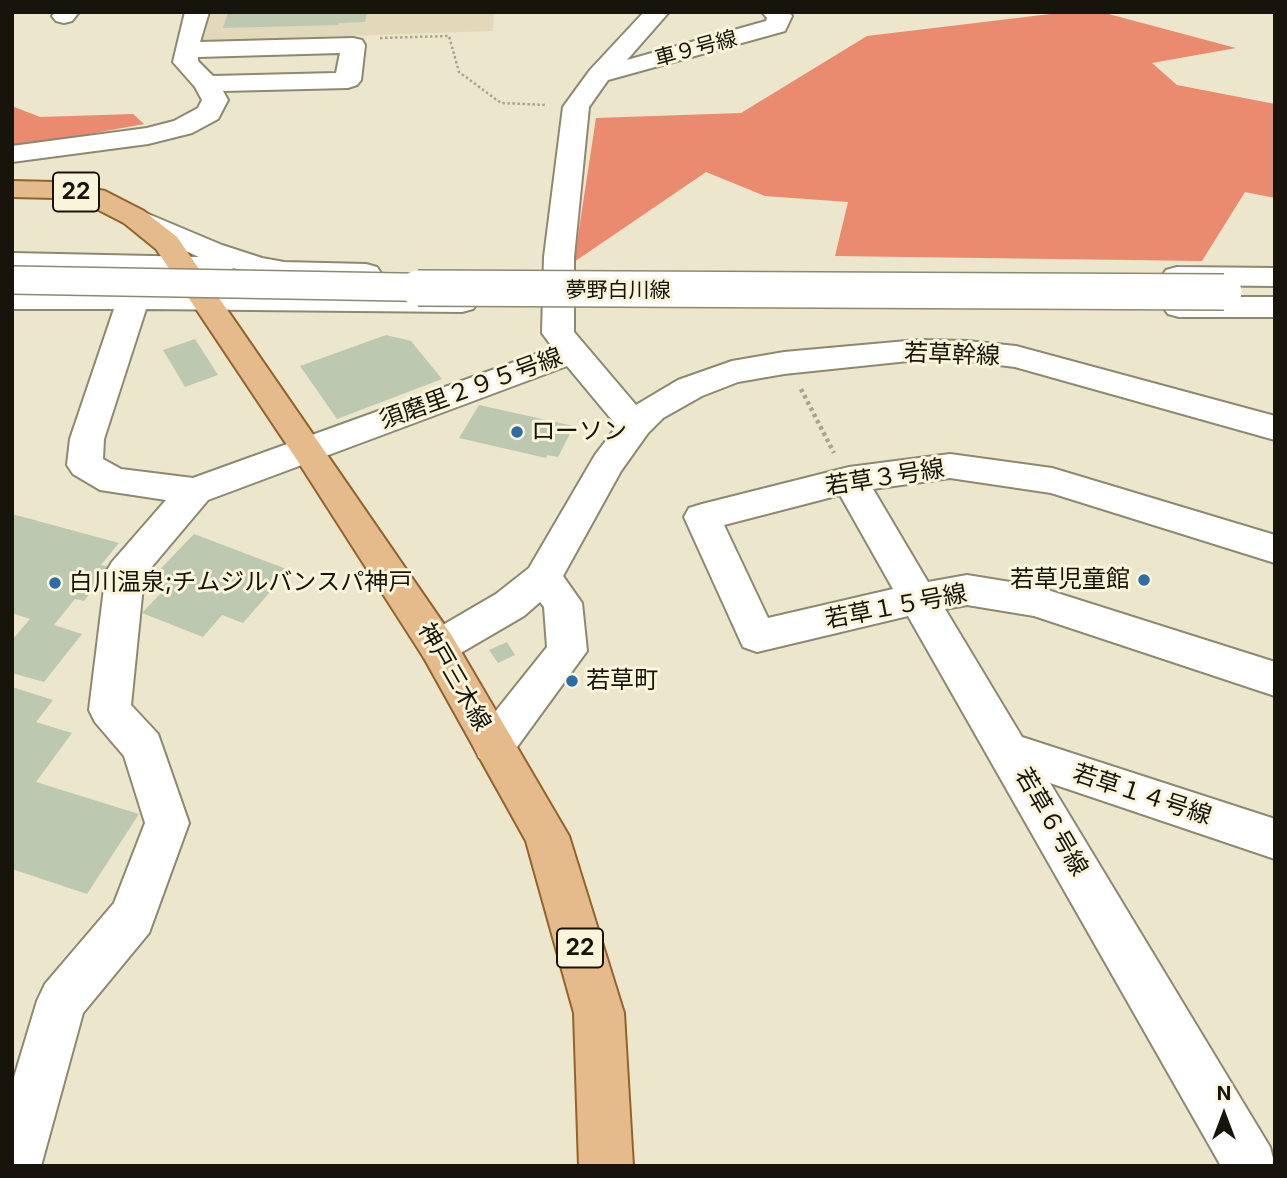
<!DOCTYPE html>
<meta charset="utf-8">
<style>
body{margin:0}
#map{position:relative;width:1287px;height:1178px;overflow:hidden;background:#ece6cd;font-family:Inter,sans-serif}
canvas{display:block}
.frame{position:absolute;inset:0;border:14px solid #16140b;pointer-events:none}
.north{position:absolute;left:1189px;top:1080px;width:70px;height:70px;-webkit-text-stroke:5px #f9f4da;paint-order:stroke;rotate:0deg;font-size:19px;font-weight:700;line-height:28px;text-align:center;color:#16140b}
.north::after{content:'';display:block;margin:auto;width:24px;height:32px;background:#16140b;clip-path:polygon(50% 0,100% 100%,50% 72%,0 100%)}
</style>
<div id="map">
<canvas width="1287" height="1178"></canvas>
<div class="frame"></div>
<div class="north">N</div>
</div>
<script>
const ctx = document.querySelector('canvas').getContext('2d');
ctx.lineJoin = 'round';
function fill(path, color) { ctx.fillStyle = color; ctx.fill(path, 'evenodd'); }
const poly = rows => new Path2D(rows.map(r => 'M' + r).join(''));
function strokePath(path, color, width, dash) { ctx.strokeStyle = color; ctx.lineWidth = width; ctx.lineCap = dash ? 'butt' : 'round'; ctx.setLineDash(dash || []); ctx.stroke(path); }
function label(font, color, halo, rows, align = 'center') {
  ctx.font = font + ' Inter,"Noto Sans JP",sans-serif'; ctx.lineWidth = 6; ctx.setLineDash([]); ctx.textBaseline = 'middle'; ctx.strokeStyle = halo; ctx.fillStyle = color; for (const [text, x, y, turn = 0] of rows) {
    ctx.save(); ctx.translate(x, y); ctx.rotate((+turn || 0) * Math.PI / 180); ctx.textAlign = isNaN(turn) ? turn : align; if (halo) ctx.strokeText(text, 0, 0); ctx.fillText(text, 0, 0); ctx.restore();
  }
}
fill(poly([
 [211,12,494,12,493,31,202,41]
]), '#e1d9b9');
fill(poly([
 [1067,12,1101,12,1236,48,1152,63,1177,85,1275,104,1275,198,1245,192,1202,261,835,256,848,202,765,196,706,172,574,262,596,118,741,113,867,36],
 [12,106,40,117,133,114,144,124,12,148]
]), '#ea8a6f');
fill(poly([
 [228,12,367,12,365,22,339,23,338,25,223,28],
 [386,335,411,341,442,379,337,419,300,366],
 [195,339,218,375,185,387,163,350],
 [479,405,574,426,558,457,547,455,546,458,459,438],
 [12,514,119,543,101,565,111,567,84,601,75,599,54,625,82,634,44,682,12,673,12,640,30,619,12,613],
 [194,534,289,570,243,623,222,615,203,637,142,613,163,591,146,584],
 [507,642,515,655,498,663,489,650],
 [12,687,53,700,36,722,72,733,36,782,139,814,87,894,12,869]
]), '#bdc8b0');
const minor = poly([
 [55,12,79,12,72,21,64,23,56,21,52,16,55,12],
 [185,12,209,12,200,42,353,38,362,40,365,45,361,80,357,85,348,88,223,91,228,100,218,119,192,133,148,144,12,162,12,146,147,128,174,121,198,108,202,100,195,87,173,62,185,12],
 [340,53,336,73,213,76,198,61,198,57,340,53],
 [644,12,669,12,627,60,766,21,767,18,762,12,789,12,792,16,785,31,608,80,589,107,574,257,574,332,636,405,678,380,732,361,784,352,918,340,967,341,1016,346,1275,416,1275,440,1015,367,967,361,918,360,784,374,738,382,702,396,663,418,648,433,621,471,563,576,582,603,587,651,509,758,494,763,479,758,473,745,479,732,547,647,544,607,540,602,524,616,452,658,438,663,424,658,418,647,424,636,496,594,529,568,595,455,617,426,567,366,208,500,144,576,131,705,158,734,189,823,149,933,83,1013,41,1166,12,1166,12,1084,37,1001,45,984,114,903,145,823,124,756,95,722,89,710,106,572,112,562,166,500,100,490,73,474,67,465,70,439,114,309,12,309,12,289,462,292,473,295,478,302,473,309,462,312,146,309,104,439,103,459,121,469,193,478,553,348,542,333,544,257,563,107,590,70,644,12],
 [134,208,222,245,262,258,284,262,366,264,377,267,381,273,377,279,366,282,284,280,233,268,231,272,220,275,12,271,12,253,199,257,124,223,120,217,124,211,134,208],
 [1177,267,1275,268,1275,286,1177,285,1166,282,1162,276,1166,270,1177,267],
 [1179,297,1275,297,1275,317,1179,317,1168,314,1163,307,1168,300,1179,297],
 [950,454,1052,468,1275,535,1275,563,1051,493,950,478,873,489,928,582,967,575,1035,586,1275,662,1275,696,1034,616,967,605,945,609,1022,737,1275,819,1275,859,1050,783,1270,1147,1275,1166,1221,1166,908,616,757,652,743,647,684,517,689,508,702,504,849,467,950,454],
 [840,495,893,589,768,618,724,525,840,495]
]);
const major = poly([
 [12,181,55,182,105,191,144,211,177,237,452,636,569,836,624,1013,633,1166,579,1166,574,1013,526,841,424,658,297,460,156,249,124,223,87,204,55,198,12,197,12,181]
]);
strokePath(minor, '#8d8870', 4);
strokePath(major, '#92632c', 4);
strokePath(poly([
 [380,38,449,36,459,72,501,103,547,105]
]), '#a8a490', 2.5, [2.5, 2.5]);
strokePath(poly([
 [801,389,834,453]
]), '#a8a490', 4.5, [3.5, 3.5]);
fill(minor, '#fff');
fill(major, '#e6bb8b');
const minorBridgeFar1 = poly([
 [12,280,566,290]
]);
const minorBridge = poly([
 [418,288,1224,292]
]);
strokePath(minorBridgeFar1, '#8d8870', 30, []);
strokePath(minorBridge, '#8d8870', 38, []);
strokePath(minorBridgeFar1, '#fff', 27);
strokePath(minorBridge, '#fff', 35);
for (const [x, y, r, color] of [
 [517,432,7,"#2c6ea3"],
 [1144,580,7,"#2c6ea3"],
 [55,583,7,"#2c6ea3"],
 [572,681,7,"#2c6ea3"]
]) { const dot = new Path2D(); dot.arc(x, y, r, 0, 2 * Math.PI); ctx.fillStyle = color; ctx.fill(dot); strokePath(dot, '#f9f4da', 2.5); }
label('21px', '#16140b', '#f9f4da', [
 ["車９号線",696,49,-15],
 ["夢野白川線",618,291]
]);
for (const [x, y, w] of [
 [76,192,46],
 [580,948,46]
]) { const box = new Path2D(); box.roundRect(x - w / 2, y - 19.5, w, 39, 5); ctx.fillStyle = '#f9f4da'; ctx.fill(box); strokePath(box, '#16140b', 2); }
label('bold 23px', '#16140b', null, [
 ["22",76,192],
 ["22",580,948]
]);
label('24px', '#16140b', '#f9f4da', [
 ["若草幹線",952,355,2],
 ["須磨里２９５号線",471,389,-20],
 ["若草３号線",885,478,-9],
 ["若草１５号線",896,607,-11],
 ["神戸三木線",454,677,60],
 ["若草１４号線",1142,795,18],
 ["若草６号線",1051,822,60]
]);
label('24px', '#16140b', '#f9f4da', [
 ["ローソン",531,432],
 ["若草児童館",1130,580,"right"],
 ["白川温泉;チムジルバンスパ神戸",69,583],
 ["若草町",586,681]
], 'left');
</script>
